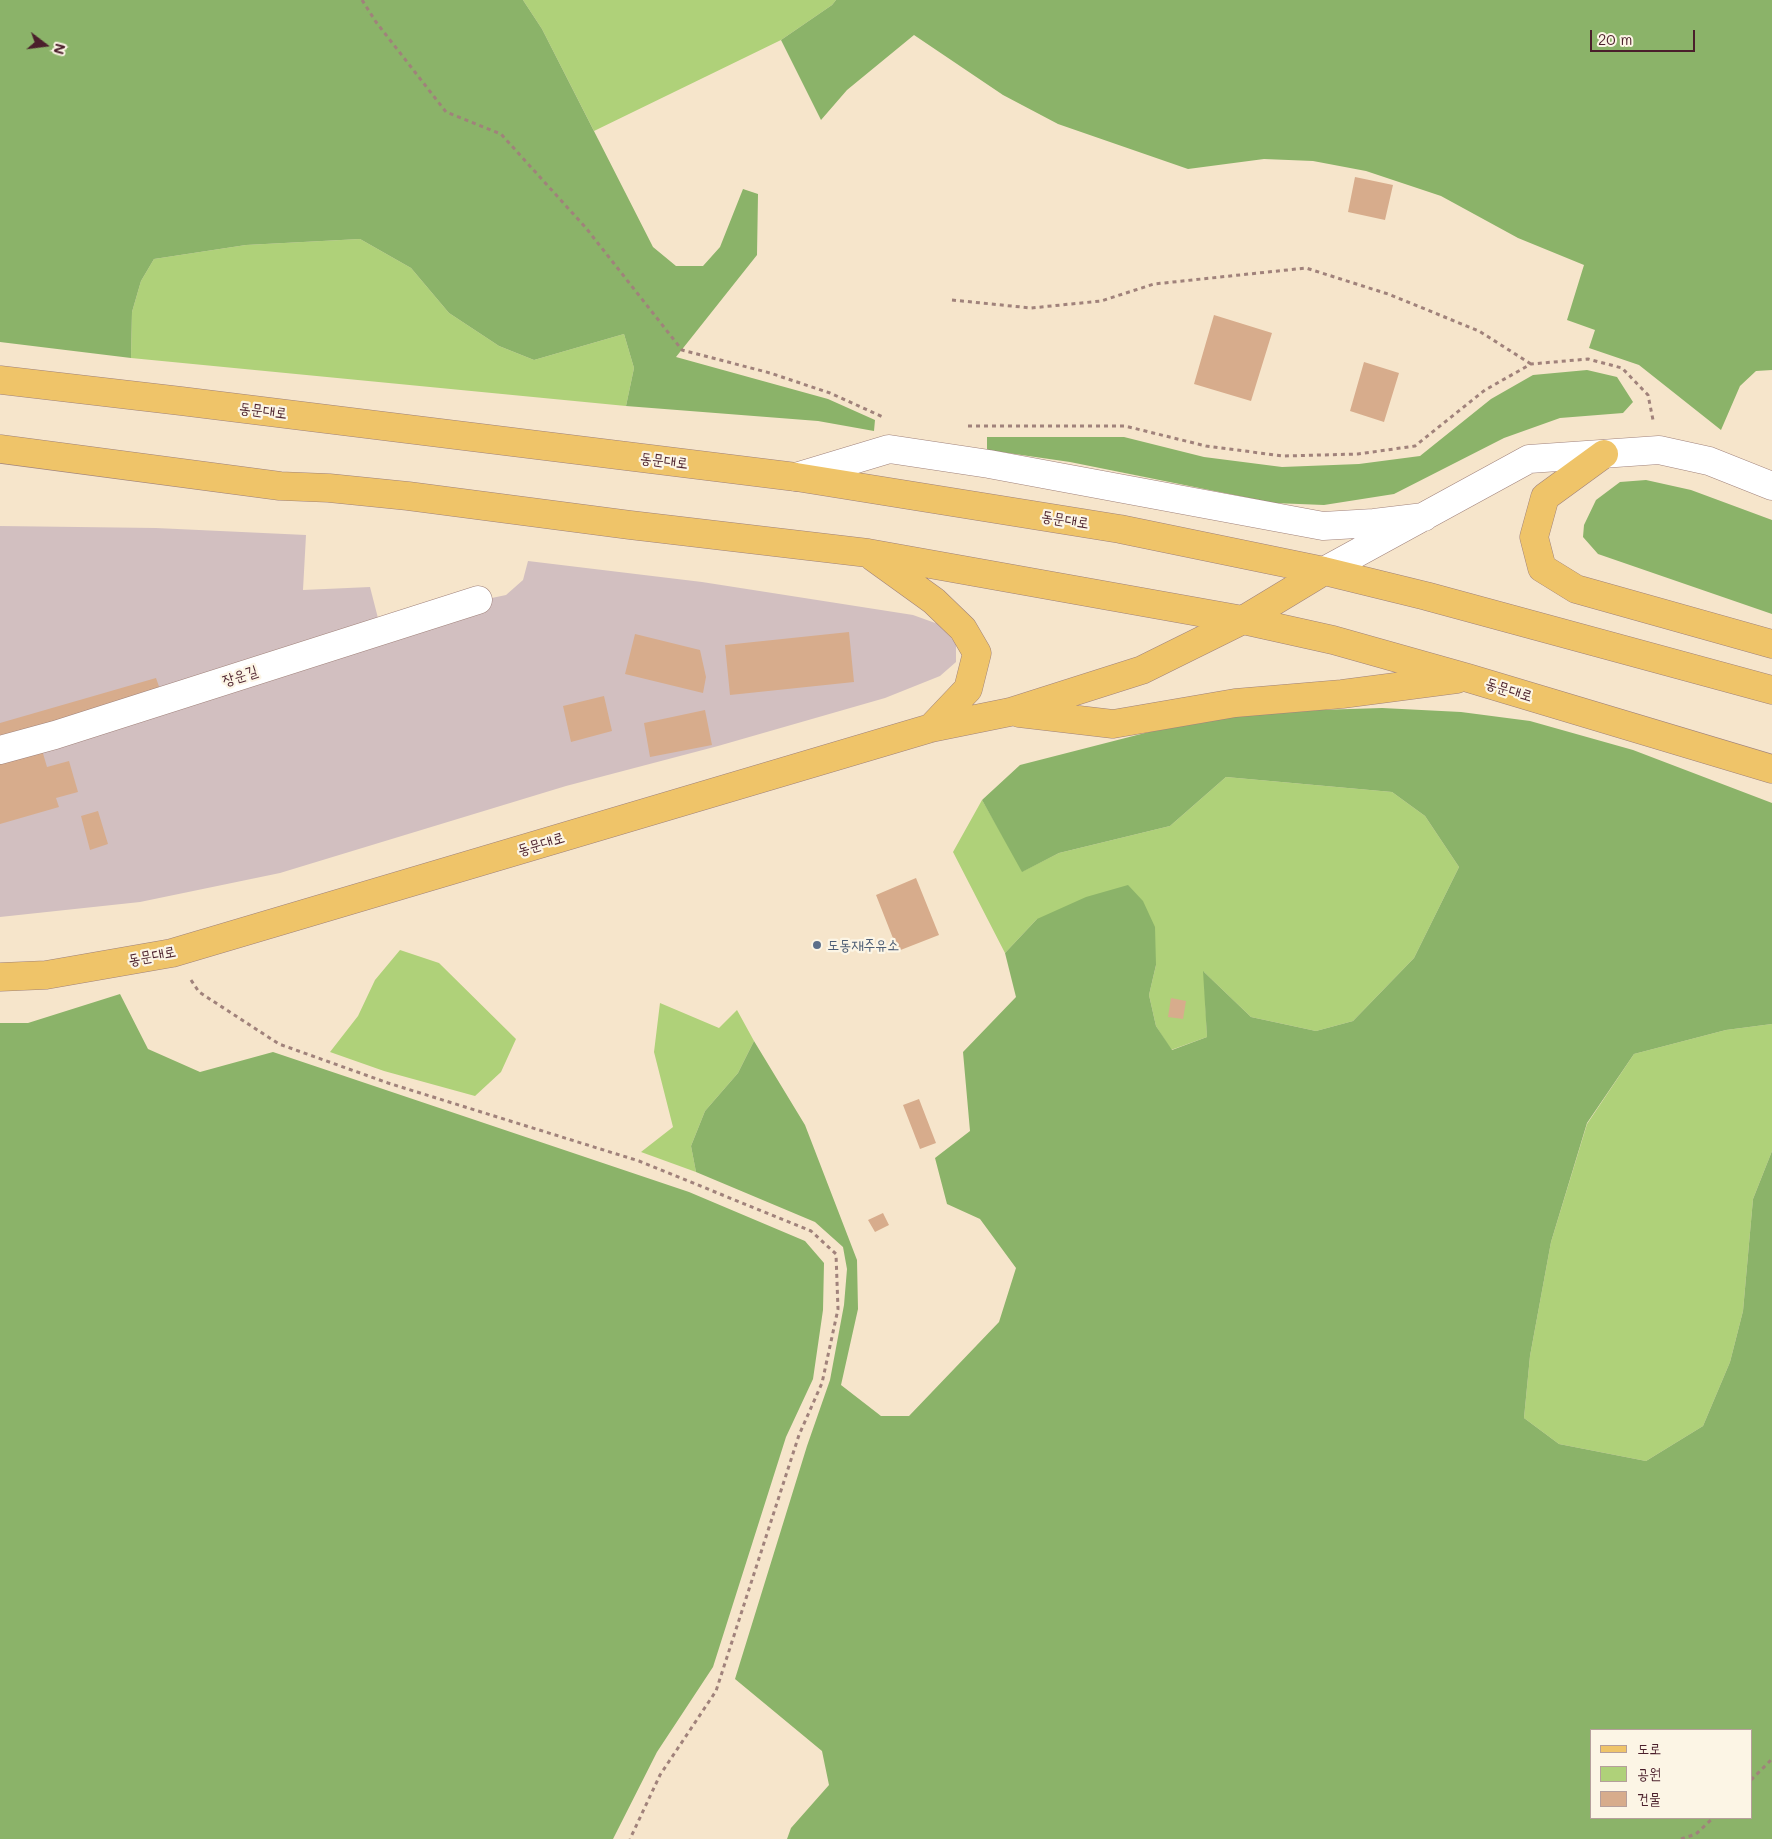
<!DOCTYPE html>
<meta charset="utf-8">
<style>
body{margin:0}
#map{position:relative;width:1772px;height:1839px;overflow:hidden;background:#f6e5cb;font-family:Mali,"Poor Story",sans-serif}
canvas{display:block}
.legend{position:absolute;left:1590px;top:1729px;width:162px;height:90px;box-sizing:border-box;background:#fcf5e5;border:1px solid #b59f9b;margin:0;padding:6px 9px;list-style:none;font-size:15px;color:#4a1f2b}
.legend li{display:flex;align-items:center;gap:10px;height:25px}
.legend b{width:25px;border:1px solid #b59f9b}
.north{position:absolute;left:20px;top:20px;width:50px;height:50px;-webkit-text-stroke:4px #fcf5e5;paint-order:stroke;rotate:105deg;font-size:14px;font-weight:700;line-height:20px;text-align:center;color:#4a1f2b}
.north::after{content:'';display:block;margin:auto;width:18px;height:22px;background:#4a1f2b;clip-path:polygon(50% 0,100% 100%,50% 72%,0 100%)}
.scale{position:absolute;left:1590px;top:30px;width:105px;height:22px;box-sizing:border-box;border:2px solid #4a1f2b;border-top:0;padding-left:6px;font-size:15px;line-height:18px;white-space:nowrap;color:#4a1f2b;-webkit-text-stroke:4px #fcf5e5;paint-order:stroke}
</style>
<div id="map">
<canvas width="1772" height="1839"></canvas>
<ul class="legend">
<li><b style="height:6px;background:#efc469"></b>도로</li>
<li><b style="height:14px;background:#afd179"></b>공원</li>
<li><b style="height:14px;background:#d7ac8c"></b>건물</li>
</ul>
<div class="north">N</div>
<div class="scale">20 m</div>
</div>
<script>
const ctx = document.querySelector('canvas').getContext('2d');
ctx.lineJoin = 'round';
function fill(path, color) { ctx.fillStyle = color; ctx.fill(path, 'evenodd'); }
const poly = rows => new Path2D(rows.map(r => 'M' + r).join(''));
function strokePath(path, color, width, dash) { ctx.strokeStyle = color; ctx.lineWidth = width; ctx.lineCap = dash ? 'butt' : 'round'; ctx.setLineDash(dash || []); ctx.stroke(path); }
function label(font, color, halo, rows, align = 'center') {
  ctx.font = font + ' Mali,"Poor Story",sans-serif'; ctx.lineWidth = 4.5; ctx.setLineDash([]); ctx.textBaseline = 'middle'; ctx.strokeStyle = halo; ctx.fillStyle = color; for (const [text, x, y, turn = 0] of rows) {
    ctx.save(); ctx.translate(x, y); ctx.rotate((+turn || 0) * Math.PI / 180); ctx.textAlign = isNaN(turn) ? turn : align; if (halo) ctx.strokeText(text, 0, 0); ctx.fillText(text, 0, 0); ctx.restore();
  }
}
fill(poly([
 [0,526,156,528,306,535,303,590,370,587,379,622,506,595,523,580,528,561,702,582,913,615,938,624,956,643,956,662,940,676,885,698,718,746,566,786,280,873,140,902,0,917]
]), '#d2bfc0');
fill(poly([
 [523,0,836,0,832,5,781,40,594,131,542,29],
 [360,239,411,268,449,313,499,346,534,360,624,334,634,368,626,406,131,358,132,312,141,281,154,259,246,245],
 [1226,777,1392,792,1425,816,1459,867,1414,958,1353,1021,1316,1031,1251,1017,1204,972,1207,1037,1171,1050,1156,1026,1149,995,1156,965,1037,919,1005,953,953,852,982,800,1023,871,1059,853,1170,826],
 [400,950,439,963,516,1039,501,1072,475,1096,384,1071,330,1052,358,1016,375,980],
 [660,1003,719,1028,737,1010,754,1041,738,1073,705,1111,691,1146,696,1172,641,1152,673,1127,654,1052],
 [1772,1024,1772,1151,1753,1199,1743,1311,1730,1362,1703,1426,1646,1461,1559,1444,1524,1418,1530,1356,1551,1242,1587,1124,1634,1054,1726,1030]
]), '#afd179');
fill(poly([
 [0,0,523,0,542,29,653,247,676,266,703,266,720,247,743,189,758,194,757,255,676,357,828,399,875,420,874,431,818,421,626,406,634,368,624,334,534,360,499,346,449,313,411,268,360,239,246,245,154,259,141,281,132,312,131,358,0,342],
 [836,0,1772,0,1772,370,1756,371,1740,386,1721,430,1639,365,1589,348,1595,330,1567,320,1584,265,1518,238,1441,196,1366,171,1313,161,1264,159,1188,169,1058,124,1003,95,914,35,847,90,821,120,781,40,832,5],
 [1587,370,1617,377,1633,402,1623,413,1560,418,1504,438,1394,494,1324,505,1274,503,1070,462,987,450,987,437,1124,437,1204,457,1282,467,1359,464,1420,456,1491,399,1533,375],
 [1646,480,1691,490,1772,520,1772,614,1598,554,1583,537,1584,525,1596,500,1620,482],
 [1382,708,1461,712,1530,721,1633,750,1772,803,1772,1024,1726,1030,1634,1054,1587,1123,1551,1242,1530,1356,1524,1418,1559,1444,1646,1461,1703,1426,1730,1362,1743,1311,1753,1199,1772,1151,1772,1839,787,1839,791,1828,829,1785,822,1751,735,1679,807,1446,830,1380,844,1305,847,1269,843,1247,815,1222,696,1172,691,1146,705,1111,738,1073,754,1041,805,1125,857,1260,858,1309,841,1385,881,1416,909,1416,999,1322,1016,1268,980,1219,947,1204,935,1158,970,1131,963,1052,1016,997,1005,953,1037,919,1086,897,1128,885,1143,901,1155,927,1156,965,1149,995,1156,1026,1172,1050,1207,1037,1203,971,1251,1017,1316,1031,1353,1021,1414,958,1459,867,1425,816,1392,792,1226,777,1170,826,1059,853,1022,872,982,800,1020,765,1223,713],
 [1591,1730,1751,1730,1751,1818,1591,1818],
 [120,994,148,1049,200,1072,273,1052,689,1192,805,1241,824,1263,823,1310,813,1379,786,1437,713,1667,657,1752,613,1839,0,1839,0,1023,28,1023]
]), '#8bb369');
fill(poly([
 [1355,177,1393,185,1385,220,1348,212],
 [1214,315,1272,333,1251,401,1194,384],
 [1364,362,1399,373,1384,422,1350,411],
 [849,632,854,682,730,695,725,645],
 [635,634,700,650,706,677,703,693,625,674],
 [156,678,162,695,0,741,0,723],
 [604,696,612,731,571,742,563,706],
 [705,710,712,745,650,757,644,723],
 [42,750,47,767,69,761,78,792,56,798,59,807,0,824,0,762],
 [98,811,108,844,90,850,81,816],
 [916,878,939,935,898,951,876,895],
 [1171,998,1186,1001,1183,1019,1168,1017],
 [919,1099,936,1143,920,1149,903,1105],
 [883,1213,889,1225,875,1232,868,1220]
]), '#d7ac8c');
const minor = poly([
 [796,477,889,449,989,464,1323,526,1374,523,1424,517],
 [1324,571,1529,459,1659,450,1709,461,1772,486],
 [0,750,55,735,478,600]
]);
const major = poly([
 [0,380,181,401,796,477,1120,529,1324,571,1426,596,1772,690],
 [0,449,280,486,329,488,408,496,630,525,868,553,1243,620,1333,640,1468,678,1772,769],
 [1604,454,1545,497,1534,537,1542,568,1576,589,1772,644],
 [873,557,934,601,963,629,977,653,968,689,931,728],
 [1019,713,1113,724,1235,703,1342,694,1457,679],
 [0,977,46,975,172,953,931,728,1010,712,1142,670,1243,620,1324,571]
]);
strokePath(minor, '#a0827b', 29);
strokePath(major, '#a0827b', 29);
strokePath(poly([
 [362,0,376,22,446,112,501,134,586,228,682,350,770,373,830,393,883,417],
 [952,300,1031,308,1101,301,1154,284,1306,268,1388,294,1479,331,1531,364],
 [968,426,1125,426,1206,446,1283,456,1358,454,1415,446,1485,390,1531,364,1588,359,1622,368,1648,395,1653,420],
 [191,980,199,992,279,1044,388,1083,639,1161,811,1231,836,1254,838,1309,822,1383,799,1435,716,1691,660,1775,630,1839],
 [1751,1780,1772,1759],
 [1681,1839,1696,1834,1713,1818]
]), '#a0827b', 3, [4, 4]);
strokePath(minor, '#fff', 28);
strokePath(major, '#efc469', 28);
for (const [x, y, r, color] of [
 [817,945,5,"#5c6f8a"]
]) { const dot = new Path2D(); dot.arc(x, y, r, 0, 2 * Math.PI); ctx.fillStyle = color; ctx.fill(dot); strokePath(dot, '#fcf5e5', 2); }
label('15px', '#4a1f2b', '#fcf5e5', [
 ["동문대로",263,411,7],
 ["동문대로",664,461,7],
 ["동문대로",1065,520,9],
 ["장운길",240,676,-18],
 ["동문대로",1509,690,17],
 ["동문대로",541,844,-17],
 ["동문대로",152,956,-11]
]);
label('15px', '#4e5e75', '#fcf5e5', [
 ["도동재주유소",827,945]
], 'left');
</script>
